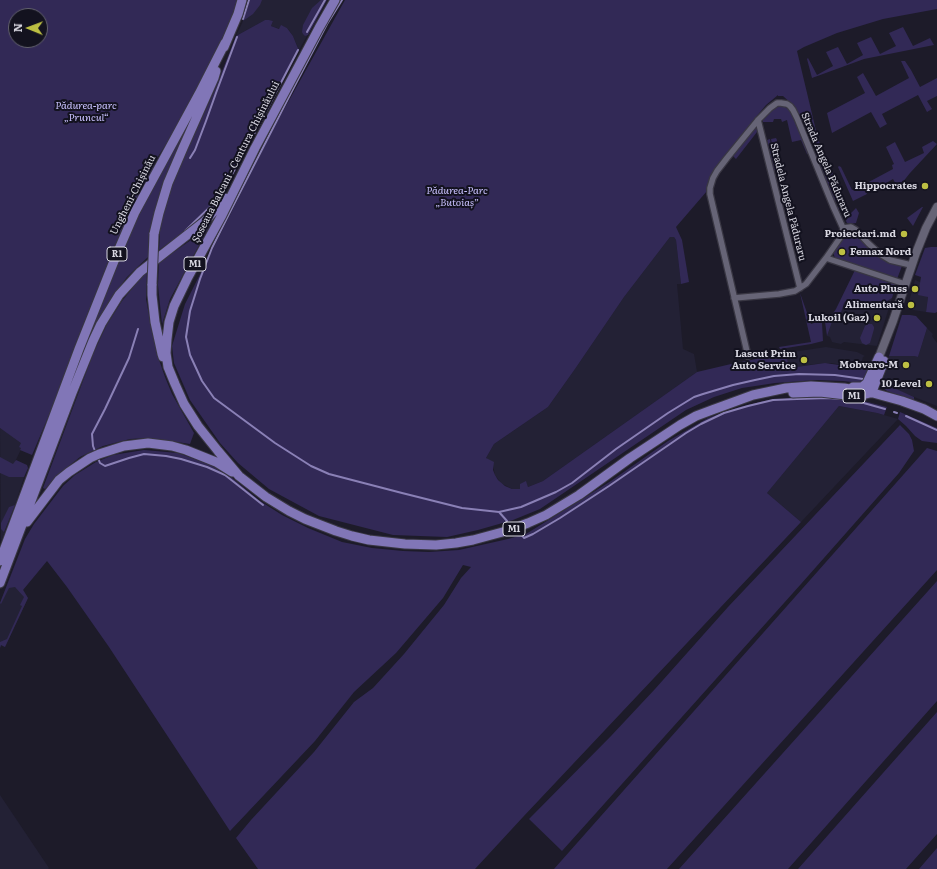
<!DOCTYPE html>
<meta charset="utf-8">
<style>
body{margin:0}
#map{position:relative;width:937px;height:869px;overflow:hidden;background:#1d1b29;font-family:Literata,serif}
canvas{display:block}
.north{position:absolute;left:8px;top:8px;width:40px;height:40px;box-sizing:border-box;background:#13121f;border:1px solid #62616d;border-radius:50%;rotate:271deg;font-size:11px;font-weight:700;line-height:16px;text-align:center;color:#d8d7e1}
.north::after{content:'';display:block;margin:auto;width:14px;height:18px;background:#bdbf43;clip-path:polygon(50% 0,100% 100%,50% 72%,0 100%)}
</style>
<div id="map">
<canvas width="937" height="869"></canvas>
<div class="north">N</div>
</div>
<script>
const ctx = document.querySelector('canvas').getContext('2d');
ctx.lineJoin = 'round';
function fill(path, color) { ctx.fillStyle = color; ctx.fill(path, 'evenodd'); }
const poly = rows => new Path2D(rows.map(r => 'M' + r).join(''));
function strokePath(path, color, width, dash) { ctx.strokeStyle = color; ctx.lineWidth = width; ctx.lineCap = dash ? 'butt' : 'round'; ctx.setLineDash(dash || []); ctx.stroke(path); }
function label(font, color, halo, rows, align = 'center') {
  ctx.font = font + ' Literata,serif'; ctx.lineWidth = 4; ctx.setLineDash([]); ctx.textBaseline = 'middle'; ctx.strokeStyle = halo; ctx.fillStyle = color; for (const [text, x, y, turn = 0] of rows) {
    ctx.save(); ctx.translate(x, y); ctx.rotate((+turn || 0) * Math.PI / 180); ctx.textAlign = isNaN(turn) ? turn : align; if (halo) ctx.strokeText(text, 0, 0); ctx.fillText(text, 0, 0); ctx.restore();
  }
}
fill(poly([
 [250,0,327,0,299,50,293,36,289,30,287,28,282,26,280,29,271,26,273,21,265,20,236,36,243,21],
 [670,237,674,237,676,240,681,284,677,284,683,349,694,354,697,372,543,481,528,487,526,482,520,489,512,489,501,483,495,475,493,465,486,458,494,444,548,407,575,369,624,297],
 [915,280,920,282,920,283,921,284,928,297,926,312,907,309],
 [892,298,877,346,844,342,841,344,832,342,830,337,827,336,832,322,846,301,851,300,856,303,876,301,876,306,879,306],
 [927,328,933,334,932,336,937,343,937,406,894,389,882,380,889,356,914,356,918,357],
 [826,347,857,352,865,356,863,357,860,368,831,363,815,364,789,368,786,353],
 [839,406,877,413,898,419,801,522,767,493],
 [0,428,24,443,14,464,26,471,15,505,1,542],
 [10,577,18,580,28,598,5,647,1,645,0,648,0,603],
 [0,795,49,868,48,869,0,869]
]), '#232135');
fill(poly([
 [0,0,239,0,236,11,205,75,167,143,155,161,153,169,137,198,112,253,76,343,55,401,32,455,20,450,21,448,19,447,21,443,0,428],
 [16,16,40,16,40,40,16,40],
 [250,0,262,0,260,5,253,14,243,21],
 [321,0,327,0,308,35,305,36,303,34,302,32,303,25,312,8],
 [345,0,937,0,937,9,883,19,837,33,804,47,797,51,818,139,844,199,841,206,838,211,837,208,840,207,837,200,834,201,814,153,817,148,808,127,802,123,794,106,783,96,778,96,778,95,766,105,756,117,715,171,710,180,707,191,676,227,682,240,689,282,681,284,676,240,674,237,670,237,624,297,575,369,548,407,494,444,486,458,494,462,493,470,495,475,498,480,505,486,512,489,520,489,520,484,526,481,528,487,543,481,697,372,731,364,786,353,789,368,825,363,860,368,862,361,866,362,864,368,866,369,868,367,867,363,872,363,866,380,861,383,843,381,817,380,775,383,742,388,714,397,686,410,540,509,513,520,478,530,447,537,393,535,319,516,269,489,238,463,220,443,190,400,174,363,172,346,185,304,277,122],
 [265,20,269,20,273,21,271,26,279,29,281,25,287,28,293,36,297,46,299,50,298,52,219,198,207,213,193,226,159,250,160,234,158,233,165,207,173,182,184,156,213,94,236,36],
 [903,27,913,46,930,38,934,45,864,59,812,78,807,59,808,58,817,75,833,66,826,52,838,47,847,64,863,55,857,43,871,37,880,54,896,46,889,33],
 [901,61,905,61,911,70,920,87,937,78,937,96,927,101,932,109,927,112,918,95,882,114,887,124,880,128,871,112,832,133,827,113,865,93,857,77,863,73,876,96,909,78],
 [776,106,782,106,785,107,791,111,809,153,808,154,807,154,801,140,792,142,787,120,782,122,781,119,774,119,773,122,763,122,763,118,765,116],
 [755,128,757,128,759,132,757,132,736,159,733,156],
 [184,129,186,131,161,190,149,234,148,257,127,277,111,299,86,347,85,347,118,261,136,221,147,199],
 [776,138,777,140,776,145,780,144,780,145,769,147,770,151,771,151,776,169,775,170,774,170,767,140,770,139,771,145,772,144,771,139],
 [933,141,937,144,910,173,898,188,893,179,869,193,865,184,893,169,892,165,894,164,886,147,895,142,905,162,924,153,922,147],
 [839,166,841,167,852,190,863,185,867,194,853,201,838,167],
 [922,207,923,207,913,226,907,218],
 [856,208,859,213,856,223,850,224,847,223,846,221,847,217],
 [211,223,170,299,162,324,158,285,159,262,194,238],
 [850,230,853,231,884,260,888,263,902,266,897,279,835,258,834,255,834,251,846,234],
 [931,247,937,247,937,312,935,313,926,312,928,297,918,295,921,277,915,275,925,248],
 [147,270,146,299,152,331,157,354,165,377,172,394,194,433,190,444,164,440,147,438,130,439,103,446,80,457,59,474,48,486,45,489,43,488,93,354,106,326,122,301],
 [855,270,895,283,896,285,892,298,879,306,876,306,875,301,856,303,851,300,846,301,844,303,838,322,836,323,832,322,827,336,825,322,826,319,829,319,836,309],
 [800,293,811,324,820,321,822,323,823,341,811,344,780,349,779,347,811,342],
 [902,315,910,315,916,316,927,328,918,357,914,356,889,356],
 [868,324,872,324,874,327,874,329,870,343,866,345,862,343,860,338,865,326],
 [882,380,894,388,914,397,914,401,887,391,882,387],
 [801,397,836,397,856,399,887,407,884,415,877,413,839,406,767,493,801,522,523,817,475,869,258,869,236,838,251,820,314,752,354,702,373,688,404,654,444,605,461,578,471,567,463,565,443,598,396,653,354,692,315,741,230,831,109,647,67,587,47,561,23,590,28,598,5,647,1,645,0,648,0,642,7,639,22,606,20,605,24,597,15,587,9,588,1,604,0,603,25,539,34,524,63,486,75,475,96,462,113,455,144,450,178,453,209,464,231,477,260,501,282,515,308,528,342,542,372,548,403,551,429,552,459,550,508,539,526,534,611,481,668,441,708,418,740,407,764,401],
 [900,412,937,428,937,443,922,441,915,436,906,426,898,419],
 [900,425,909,434,912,440,914,451,899,473,801,584,562,851,529,819,611,736,655,689,728,607],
 [927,448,937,451,937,570,667,869,554,869],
 [0,457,13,464,16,460,27,465,28,468,24,477,9,477,0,473],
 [15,505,4,532,1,529,1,523,9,507],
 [937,581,937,701,788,869,679,869],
 [937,712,937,834,906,869,798,869],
 [937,848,937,869,919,869]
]), '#322956');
strokePath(poly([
 [342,0,327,24,292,91,229,214,212,248,200,279,190,311,186,337,190,355,202,381,214,398,275,443,311,466,329,474,402,493,462,508,499,512,507,521],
 [243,19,249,0],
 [307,32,325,0],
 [190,158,195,150,206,121,216,93,237,37],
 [185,231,213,204,223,191,260,123,298,50],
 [894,412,897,413],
 [906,416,937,430],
 [95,451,93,446,92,434,105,409,129,358,138,329],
 [98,458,100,463,105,466,129,458,144,454,166,456,181,459,207,467,225,475,263,505],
 [499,512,521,507,556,492,572,483,616,449,668,413,694,397,703,394,733,385,755,380,774,376,799,374,835,375,863,379],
 [521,534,524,538,533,534,560,518,609,486,686,433,701,424,724,413,748,406,773,400,797,399,828,398,853,400,885,409]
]), '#8a80b6', 2);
const minor = poly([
 [758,120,800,288],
 [843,228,851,227,856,230,868,243,880,254,890,260,911,265],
 [734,298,779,294,795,291,806,284,826,258,905,284],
 [748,356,710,194,710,188,713,178,717,171,727,158,758,120,770,108,777,103,781,103,787,104,790,106,793,110,797,118,833,206,843,228,842,235,826,258]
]);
const secondary = poly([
 [879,357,893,321,916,253,926,228,937,207]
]);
const trunk = poly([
 [335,0,319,28,255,148,222,215,188,277,174,306,169,322,167,339,166,353,168,367,175,384,184,404,198,426,218,451,239,476,266,497,289,511,305,519,336,531,352,536,369,540,405,544,436,545,456,543,473,540,510,530,528,523,546,515,579,495,630,458,680,425,696,416,712,410,753,395,786,388,811,386,844,388,873,393,902,401,924,409,937,416],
 [224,47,238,14,242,0],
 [154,234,159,213,168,183,183,148,214,78,216,71],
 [152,284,152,295,155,322,162,354,163,357],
 [853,387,862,387,867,383,879,357],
 [793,393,820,392,846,395,862,397],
 [866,394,870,393,873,389,884,361],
 [27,522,59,480,69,472,90,458,99,454,124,446,148,443,172,446,186,450,216,462,232,472],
 [0,561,79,349,116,256,135,212,199,94,225,43],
 [0,583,72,393,93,341,101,324,119,295,140,272,205,221,220,205,225,198]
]);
strokePath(minor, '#393743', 8);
strokePath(secondary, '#393743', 10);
strokePath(trunk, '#393743', 11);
strokePath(minor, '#666476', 5.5);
strokePath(secondary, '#666476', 8);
strokePath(trunk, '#8176b7', 9);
const trunkBridge = poly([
 [152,284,154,234]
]);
strokePath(trunkBridge, '#393743', 11, []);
strokePath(trunkBridge, '#8176b7', 9);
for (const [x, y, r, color] of [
 [925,186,4,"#bdbf43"],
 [904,234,4,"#bdbf43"],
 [842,252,4,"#bdbf43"],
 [915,289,4,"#bdbf43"],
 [911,305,4,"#bdbf43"],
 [877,318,4,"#bdbf43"],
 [804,360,4,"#bdbf43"],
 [906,365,4,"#bdbf43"],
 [929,384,4,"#bdbf43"]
]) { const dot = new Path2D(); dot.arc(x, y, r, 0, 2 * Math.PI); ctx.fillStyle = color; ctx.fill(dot); strokePath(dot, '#13121f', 1.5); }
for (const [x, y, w] of [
 [117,254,20],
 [195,264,22],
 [854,396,22],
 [514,529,22]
]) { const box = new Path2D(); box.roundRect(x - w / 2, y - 7, w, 14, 3); ctx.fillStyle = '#13121f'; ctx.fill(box); strokePath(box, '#d8d7e1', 1); }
label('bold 9px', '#d8d7e1', null, [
 ["R1",117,254],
 ["M1",195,264],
 ["M1",854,396],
 ["M1",514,529]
]);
label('italic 10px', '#c9c1fe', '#13121f', [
 ["Pădurea-parc",86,106],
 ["„Pruncul“",86,118],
 ["Pădurea-Parc",457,191],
 ["„Butoiaș”",457,203]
]);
label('10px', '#d8d7e1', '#13121f', [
 ["Șoseaua Balcani - Centura Chișinăului",236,162,-63],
 ["Strada Angela Păduraru",826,165,67],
 ["Ungheni-Chișinău",133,195,-63],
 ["Stradela Angela Păduraru",788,202,76]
]);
label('bold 10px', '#d8d7e1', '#13121f', [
 ["Hippocrates",917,186],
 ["Proiectari.md",896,234],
 ["Femax Nord",850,252,"left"],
 ["Auto Pluss",907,289],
 ["Alimentară",903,305],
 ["Lukoil (Gaz)",869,318],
 ["Lascut Prim",796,354],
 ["Auto Service",796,366],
 ["Mobvaro-M",898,365],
 ["10 Level",921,384]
], 'right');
</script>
